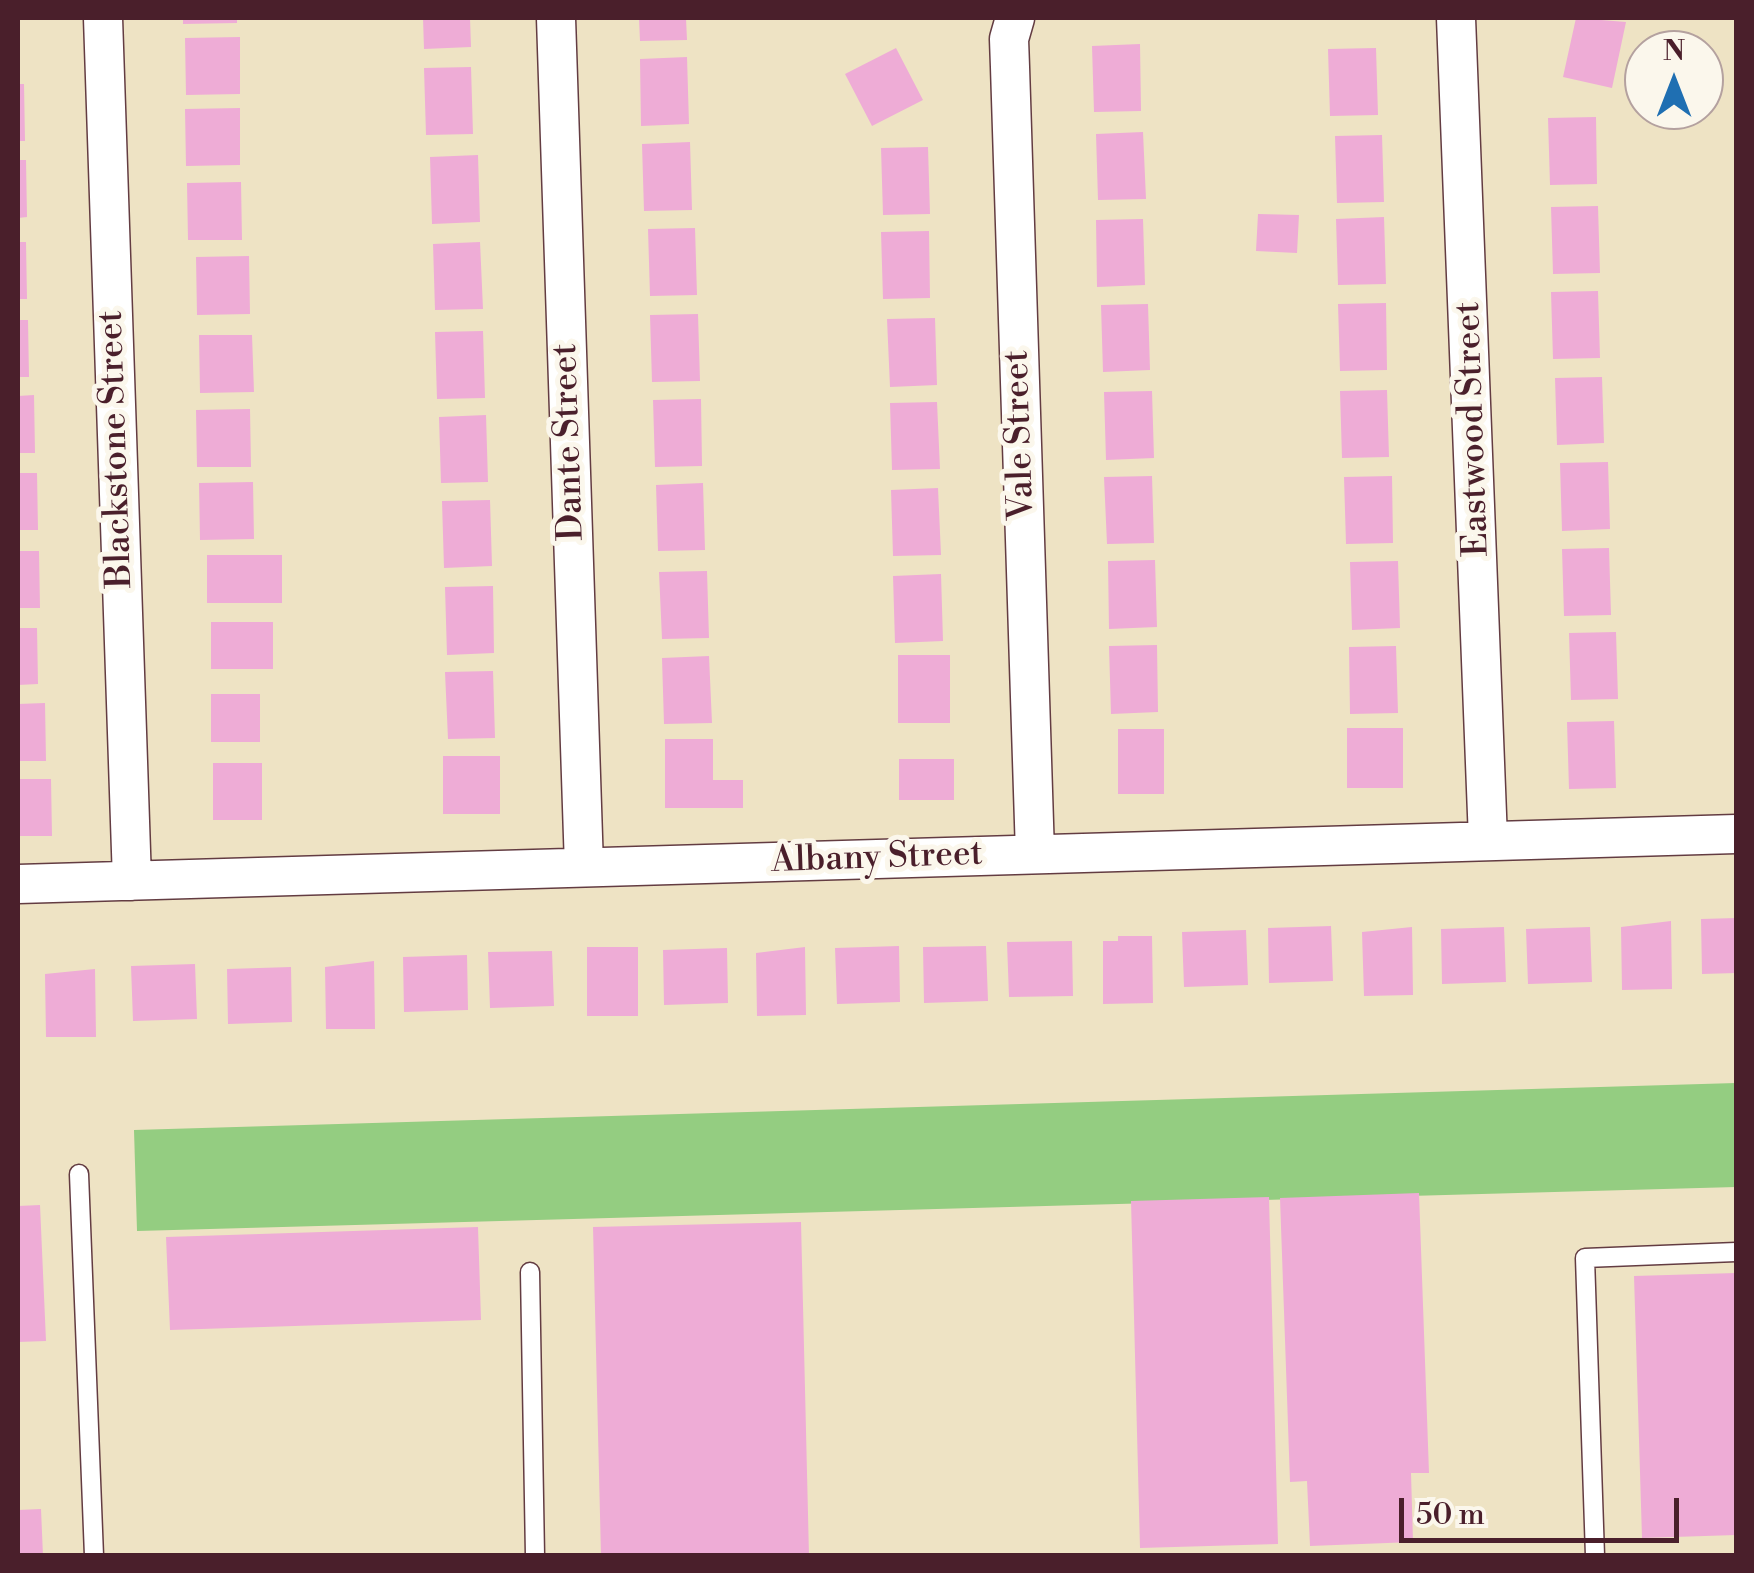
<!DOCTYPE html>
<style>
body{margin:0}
#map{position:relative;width:1754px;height:1573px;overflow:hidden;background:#eee3c4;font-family:"Libre Bodoni",serif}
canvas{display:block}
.frame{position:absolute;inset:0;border:20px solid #4a1f2b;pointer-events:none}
.north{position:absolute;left:1624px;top:30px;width:100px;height:100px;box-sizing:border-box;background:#fbf7ec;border:2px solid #b4a19f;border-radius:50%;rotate:0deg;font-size:28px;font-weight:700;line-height:40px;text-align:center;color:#4a1f2b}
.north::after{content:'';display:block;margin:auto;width:35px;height:45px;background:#1f6fb2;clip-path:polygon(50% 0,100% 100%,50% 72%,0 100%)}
.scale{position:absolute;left:1399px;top:1498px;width:280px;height:45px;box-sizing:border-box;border:5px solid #4a1f2b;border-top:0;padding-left:12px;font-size:30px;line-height:35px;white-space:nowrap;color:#4a1f2b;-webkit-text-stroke:8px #fbf7ec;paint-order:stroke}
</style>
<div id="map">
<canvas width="1754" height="1573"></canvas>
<div class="frame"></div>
<div class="north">N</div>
<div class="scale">50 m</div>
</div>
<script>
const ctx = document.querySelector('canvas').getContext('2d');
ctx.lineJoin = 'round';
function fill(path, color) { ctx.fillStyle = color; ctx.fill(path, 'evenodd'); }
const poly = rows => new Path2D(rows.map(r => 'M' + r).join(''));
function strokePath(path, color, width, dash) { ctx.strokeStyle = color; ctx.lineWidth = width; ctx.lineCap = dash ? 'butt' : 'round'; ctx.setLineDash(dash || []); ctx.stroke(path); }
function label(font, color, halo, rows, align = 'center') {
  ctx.font = font + ' "Libre Bodoni",serif'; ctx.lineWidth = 10; ctx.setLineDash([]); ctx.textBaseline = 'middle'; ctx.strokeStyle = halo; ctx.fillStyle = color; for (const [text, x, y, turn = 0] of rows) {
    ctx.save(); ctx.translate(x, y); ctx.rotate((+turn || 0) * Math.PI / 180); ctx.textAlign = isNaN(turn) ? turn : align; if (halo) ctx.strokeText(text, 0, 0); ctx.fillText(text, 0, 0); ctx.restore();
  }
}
fill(poly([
 [1736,1083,1736,1187,137,1231,134,1130]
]), '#94cd81');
fill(poly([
 [183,18,237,18,237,23,183,24],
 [423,18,470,18,471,47,424,49],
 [639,18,686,18,687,40,640,41],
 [1576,18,1626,22,1612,88,1563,77],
 [240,37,240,94,186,95,185,38],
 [1140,44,1141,111,1094,112,1092,46],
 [896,48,923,100,872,126,845,74],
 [1376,48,1378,115,1330,116,1328,49],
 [687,57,689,124,641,126,640,59],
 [471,67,473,134,426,135,424,68],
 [18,84,24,84,25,141,18,141],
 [240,108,240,165,186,166,185,109],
 [1596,117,1597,184,1550,185,1548,118],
 [1143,132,1146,199,1098,200,1096,134],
 [1382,135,1384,202,1337,203,1335,136],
 [690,142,692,210,644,211,642,144],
 [928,147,930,214,883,215,881,148],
 [478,155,480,222,432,224,430,157],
 [18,160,26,160,27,217,18,218],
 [241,182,242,240,188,240,187,183],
 [1598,206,1600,273,1553,274,1551,207],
 [1258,214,1299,215,1297,253,1256,251],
 [1384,217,1386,284,1338,285,1336,219],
 [1143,219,1145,285,1097,287,1096,220],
 [695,228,697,295,650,296,648,229],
 [929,231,930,298,883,299,881,232],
 [18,242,26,242,27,299,18,299],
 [480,242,483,309,435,310,433,244],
 [249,256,250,314,197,315,196,257],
 [1598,291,1600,358,1553,359,1551,292],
 [1386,303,1387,370,1340,371,1338,304],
 [1148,304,1150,370,1103,372,1101,305],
 [698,314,700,381,652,382,650,315],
 [935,318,937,385,890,387,887,319],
 [18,320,28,320,29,377,18,377],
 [483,331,485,398,437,399,435,332],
 [199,335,252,335,254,392,200,393],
 [1602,377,1604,443,1557,445,1555,378],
 [1387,390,1389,457,1342,458,1340,391],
 [1152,391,1154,458,1106,460,1104,392],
 [34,395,35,453,18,453,18,396],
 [701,399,702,466,655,467,653,400],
 [937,402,940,469,892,470,890,403],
 [250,409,251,467,197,467,196,410],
 [486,415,488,482,441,483,439,417],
 [1608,462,1610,529,1562,531,1560,463],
 [18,473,37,473,38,530,18,530],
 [1152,476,1154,543,1107,544,1104,477],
 [1392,476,1393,543,1346,544,1344,477],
 [253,482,254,539,200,540,199,483],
 [703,483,705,550,658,551,656,485],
 [938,488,941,555,893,556,891,490],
 [490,500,492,566,444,568,442,501],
 [1609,548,1611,615,1564,616,1562,549],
 [18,551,39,551,40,608,18,608],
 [207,555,282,555,282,603,207,603],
 [1155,560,1157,627,1109,629,1108,561],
 [1398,561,1400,628,1352,630,1350,562],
 [707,571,709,638,662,639,659,572],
 [941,574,943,641,895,643,893,576],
 [493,586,494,653,447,655,445,587],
 [211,622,273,622,273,669,211,669],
 [18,628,37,628,38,684,18,685],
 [1616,632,1618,699,1571,700,1569,633],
 [1157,645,1158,712,1111,714,1109,646],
 [1396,646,1398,713,1350,714,1349,647],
 [898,655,950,655,950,723,898,723],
 [709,656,712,723,664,724,662,658],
 [493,671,495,738,448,739,445,672],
 [211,694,260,694,260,742,211,742],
 [45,703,46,761,18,761,18,704],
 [1614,721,1616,788,1569,789,1567,722],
 [1347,728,1403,728,1403,788,1347,788],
 [1118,729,1164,729,1164,794,1118,794],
 [665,739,713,739,713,780,743,780,743,808,665,808],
 [443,756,500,756,500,814,443,814],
 [899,759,954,759,954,800,899,800],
 [213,763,262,763,262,820,213,820],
 [18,779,51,779,52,836,18,836],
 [1736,918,1736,973,1702,974,1701,919],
 [1671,921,1672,989,1622,990,1621,927],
 [1331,926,1333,981,1269,983,1268,928],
 [1412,927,1413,995,1364,996,1362,932],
 [1504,927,1506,982,1442,984,1441,929],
 [1590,927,1592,982,1528,984,1526,929],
 [1246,930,1248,985,1184,987,1182,932],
 [1118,936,1152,936,1153,1003,1103,1004,1103,941,1118,941],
 [1072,941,1073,996,1009,997,1007,942],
 [899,946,900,1002,837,1004,835,948],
 [986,946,988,1001,924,1003,923,947],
 [587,947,638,947,638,1016,587,1016],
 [805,947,806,1015,757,1016,756,953],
 [727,948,728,1003,664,1005,663,950],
 [552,951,554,1006,490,1008,488,952],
 [467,955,468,1010,404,1012,403,957],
 [374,961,375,1029,326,1029,325,967],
 [195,964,197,1019,133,1021,131,966],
 [291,967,292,1022,228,1024,227,969],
 [95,969,96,1037,46,1037,45,974],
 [1419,1193,1429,1473,1411,1473,1413,1542,1310,1546,1307,1481,1290,1482,1280,1198],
 [1269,1197,1278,1544,1140,1548,1131,1201],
 [40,1205,46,1341,18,1342,18,1206],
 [801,1222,809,1556,601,1556,593,1227],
 [478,1227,481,1320,170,1330,166,1237],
 [1736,1273,1736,1535,1642,1538,1634,1276],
 [41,1509,43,1556,18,1556,18,1510]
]), '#eeacd6');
const lane = poly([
 [79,1174,94,1556],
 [530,1272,535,1556],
 [1595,1556,1585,1258,1736,1252]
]);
const street = poly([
 [103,18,132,881],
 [556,18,584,867],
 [1015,18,1009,39,1010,67,1035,854],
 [1456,18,1488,840],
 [18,884,1736,834]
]);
strokePath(lane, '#633c42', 21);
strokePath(street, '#633c42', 41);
strokePath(lane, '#fff', 18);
strokePath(street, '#fff', 38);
label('35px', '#4a1f2b', '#fbf7ec', [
 ["Eastwood Street",1474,429,-92],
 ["Vale Street",1021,435,-92],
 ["Dante Street",570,442,-92],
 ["Blackstone Street",117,449,-92],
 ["Albany Street",877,859,-2]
]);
</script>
